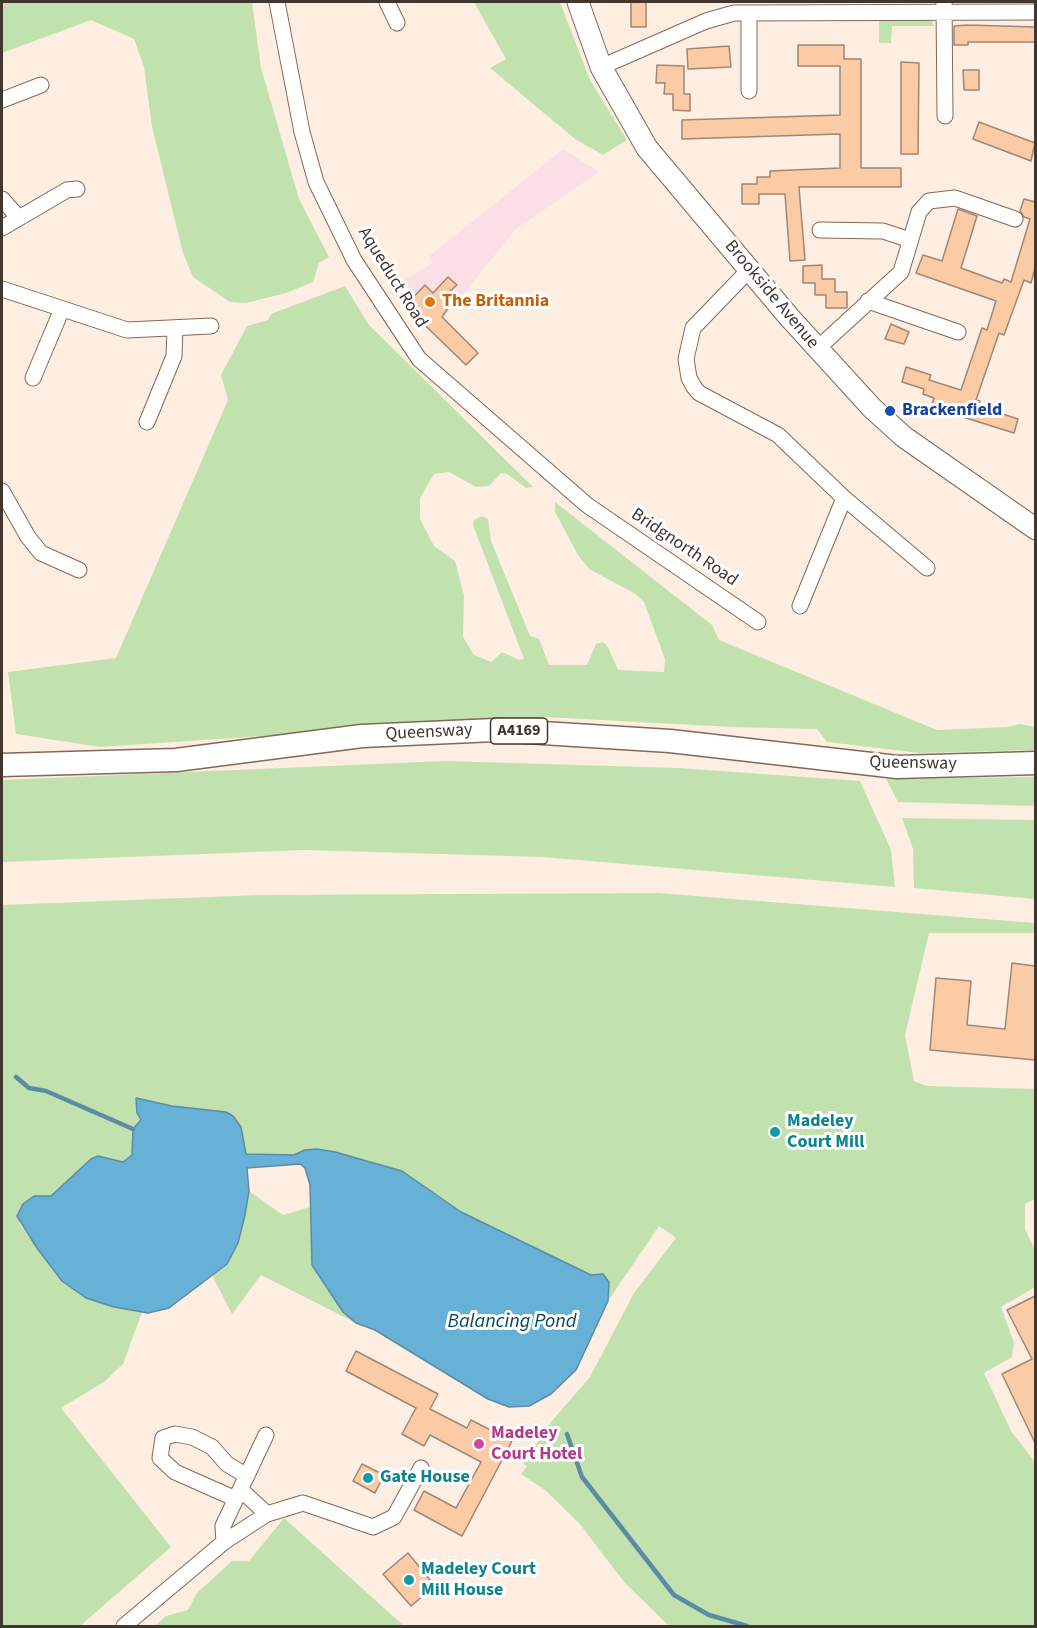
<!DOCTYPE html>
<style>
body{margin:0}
#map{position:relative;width:1037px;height:1628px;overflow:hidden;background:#feeee2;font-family:"Source Sans 3",sans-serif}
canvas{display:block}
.frame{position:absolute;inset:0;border:3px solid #40362e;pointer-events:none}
</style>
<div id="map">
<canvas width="1037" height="1628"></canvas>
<div class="frame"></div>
</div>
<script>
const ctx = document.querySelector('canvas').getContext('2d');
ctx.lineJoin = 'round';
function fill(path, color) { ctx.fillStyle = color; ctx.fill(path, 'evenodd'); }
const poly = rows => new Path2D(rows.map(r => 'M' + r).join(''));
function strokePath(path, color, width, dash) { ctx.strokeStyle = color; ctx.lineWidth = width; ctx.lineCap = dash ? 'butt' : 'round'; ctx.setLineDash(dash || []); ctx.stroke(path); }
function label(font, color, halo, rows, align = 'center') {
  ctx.font = font + ' "Source Sans 3",sans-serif'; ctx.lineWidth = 6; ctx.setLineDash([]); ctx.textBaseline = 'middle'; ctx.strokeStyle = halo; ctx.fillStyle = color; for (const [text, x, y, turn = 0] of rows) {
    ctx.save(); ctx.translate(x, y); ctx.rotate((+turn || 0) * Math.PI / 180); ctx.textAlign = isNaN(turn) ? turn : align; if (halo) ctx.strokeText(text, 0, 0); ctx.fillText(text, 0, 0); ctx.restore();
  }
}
fill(poly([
 [563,149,599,172,515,230,465,292,438,321,436,319,427,328,390,288,433,263,429,256]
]), '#fae0e5');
fill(poly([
 [2,2,252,2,261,68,299,199,329,257,319,263,313,282,286,293,246,303,230,302,193,277,183,253,152,127,144,67,134,39,91,20,2,53],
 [474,2,560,2,590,80,627,140,603,155,575,139,490,68,506,59],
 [879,12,928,12,934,26,892,26,891,43,879,43],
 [345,286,369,325,533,487,526,488,507,474,501,473,489,486,476,487,449,472,434,474,420,498,420,519,434,546,455,561,464,595,463,637,474,655,491,662,502,652,519,660,524,659,473,525,474,520,482,516,488,519,491,541,530,636,539,639,549,665,587,665,596,644,603,642,608,647,618,670,664,672,665,659,644,602,634,593,589,569,578,555,555,512,555,502,712,625,719,640,937,730,1008,727,1020,724,1035,727,1035,750,920,753,827,742,817,729,732,727,545,717,100,747,16,734,8,672,116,658,228,400,221,375,247,326,268,320,271,314],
 [445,761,678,768,860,781,891,850,895,887,543,857,304,850,2,862,2,780],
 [1035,777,1035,806,898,802,886,779],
 [902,818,1035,820,1035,899,914,888,913,849],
 [658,893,1035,923,1035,933,929,933,905,1035,914,1081,927,1086,1035,1089,1035,1199,1025,1204,1025,1229,1035,1250,1035,1287,1001,1307,1014,1343,1012,1357,984,1373,1011,1431,1035,1462,1035,1626,669,1626,624,1582,579,1523,545,1490,521,1474,527,1466,523,1464,551,1422,590,1377,634,1293,676,1238,659,1226,608,1301,609,1282,603,1274,591,1275,461,1212,402,1171,335,1152,317,1149,305,1150,295,1155,246,1154,241,1127,233,1116,226,1112,172,1106,136,1098,141,1120,133,1129,132,1155,123,1162,98,1157,91,1159,51,1196,34,1196,19,1223,62,1281,93,1300,114,1307,142,1312,123,1364,104,1382,61,1408,171,1547,80,1626,2,1626,2,905,260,895],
 [249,1191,283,1215,310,1207,312,1265,343,1312,356,1323,261,1275,232,1314,212,1275,227,1264,238,1243],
 [284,1518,404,1626,155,1626,166,1616,188,1610,197,1593,232,1561,249,1561]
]), '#c1e2af');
const water = poly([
 [136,1098,172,1106,226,1112,233,1116,241,1127,246,1154,294,1155,305,1150,317,1149,335,1152,402,1171,461,1212,591,1275,603,1274,609,1282,608,1301,576,1370,551,1394,529,1406,509,1407,488,1399,375,1330,356,1323,343,1312,312,1265,310,1185,305,1168,300,1164,247,1168,249,1191,245,1215,238,1243,227,1264,169,1308,148,1313,114,1307,86,1298,62,1281,37,1248,17,1216,23,1204,34,1196,51,1196,91,1159,98,1156,123,1162,132,1155,133,1129,141,1120,137,1113,136,1098]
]);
fill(water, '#66b1d5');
strokePath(water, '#5b8ca3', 1.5);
strokePath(poly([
 [16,1077,29,1088,46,1091,133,1129],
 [567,1434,582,1477,674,1595,709,1615,747,1626]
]), '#5b8ca3', 4.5);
const building = poly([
 [631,2,646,2,646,27,631,27,631,2],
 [968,25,1035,27,1035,42,968,42,968,45,954,45,954,26,968,25],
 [798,45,844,45,844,59,861,59,861,168,901,168,901,187,799,187,805,260,790,261,785,194,759,194,759,204,742,204,742,184,757,184,757,177,770,177,770,171,840,168,840,134,682,139,682,120,840,115,840,66,798,66,798,45],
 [729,46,731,67,688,69,687,49,729,46],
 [901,62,919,63,918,154,901,154,901,62],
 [657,65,684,66,684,94,690,94,690,111,673,110,673,94,664,94,665,83,656,83,657,65],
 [963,70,979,70,979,90,964,90,963,70],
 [979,122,1035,143,1031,161,973,139,979,122],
 [1024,199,1035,202,1035,268,1031,283,1024,280,1004,335,999,333,976,400,980,401,978,406,1018,419,1014,433,931,407,934,398,923,394,924,389,902,382,906,367,931,375,929,380,961,390,982,328,987,330,996,301,916,273,923,255,942,261,958,209,977,216,961,268,1002,283,1004,279,1011,282,1030,219,1024,217,1020,211,1024,199],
 [822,265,822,279,835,279,835,292,847,292,847,308,826,308,826,295,815,295,815,283,803,283,803,266,822,265],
 [448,277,457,285,450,291,456,297,442,317,478,353,466,365,405,306,425,285,433,293,448,277],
 [891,324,909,332,904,344,885,339,891,324],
 [1012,963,1035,966,1035,1060,930,1050,936,978,971,981,967,1025,1005,1029,1012,963],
 [1035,1296,1035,1443,1002,1374,1032,1359,1007,1310,1035,1296],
 [356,1351,438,1394,430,1409,467,1428,471,1420,512,1441,462,1536,414,1510,424,1491,456,1508,481,1462,430,1435,424,1446,402,1434,416,1408,346,1371,356,1351],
 [362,1464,384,1475,375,1493,353,1481,362,1464],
 [408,1553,435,1586,411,1606,383,1574,408,1553]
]);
fill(building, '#fbcba6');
strokePath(building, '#9f8775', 1.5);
const street = poly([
 [277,2,302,132,316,182,354,260,419,359,587,505,758,622],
 [387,2,397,23],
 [944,2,945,116],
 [601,67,706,21,734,13,1036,12],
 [749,91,749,13],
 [2,100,41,85],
 [2,199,18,217],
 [2,228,67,190,77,189],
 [820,230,883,231,910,240],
 [750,269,693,328,686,359,689,378,694,387,699,393,778,435,844,498,927,568],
 [2,289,127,330,211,326],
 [868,301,958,332],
 [817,349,901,272,919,212,929,201,955,198,1015,219],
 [33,378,62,309],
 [147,422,174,356,175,328],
 [2,491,28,537,41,553,79,570],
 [800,606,844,498],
 [241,1490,267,1514],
 [236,1499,175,1472,160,1458,163,1438,175,1434,192,1437,212,1447,227,1464,247,1476],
 [224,1542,223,1526,266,1435],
 [124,1626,224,1542,267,1514,303,1503,373,1527,394,1517,421,1468]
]);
const secondary = poly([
 [578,2,601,67,647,148,789,317,872,408,904,437,1036,529]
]);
const primary = poly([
 [2,765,176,760,362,736,495,730,670,741,897,767,1036,763]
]);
strokePath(street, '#806958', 17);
strokePath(secondary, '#806958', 23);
strokePath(primary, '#806958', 25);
strokePath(street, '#fff', 15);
strokePath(secondary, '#fff', 21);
strokePath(primary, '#fff', 22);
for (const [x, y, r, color] of [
 [430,302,6,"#e8710a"],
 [890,411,6,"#1a4fb4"],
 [775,1132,6,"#0f9aa8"],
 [479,1444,6,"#d1479c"],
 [368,1478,6,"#0f9aa8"],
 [409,1580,6,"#0f9aa8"]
]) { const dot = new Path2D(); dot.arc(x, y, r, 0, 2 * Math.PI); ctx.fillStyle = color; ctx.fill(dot); strokePath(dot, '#fff', 2); }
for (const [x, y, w] of [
 [519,731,57]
]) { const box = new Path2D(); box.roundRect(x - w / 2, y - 13, w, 26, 4.5); ctx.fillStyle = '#fff'; ctx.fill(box); strokePath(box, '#40362e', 1.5); }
label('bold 16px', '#40362e', null, [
 ["A4169",519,731]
]);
label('18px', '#40362e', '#fff', [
 ["Aqueduct Road",392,278,58],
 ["Brookside Avenue",771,295,50],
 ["Bridgnorth Road",684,548,34],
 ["Queensway",429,733,-3],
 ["Queensway",913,764,1]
]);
label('bold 18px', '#c56008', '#fff', [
 ["The Britannia",442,302]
], 'left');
label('bold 18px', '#164399', '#fff', [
 ["Brackenfield",902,411]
], 'left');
label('bold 18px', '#0d838f', '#fff', [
 ["Madeley",787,1122],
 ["Court Mill",787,1143],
 ["Gate House",380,1478],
 ["Madeley Court",421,1570],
 ["Mill House",421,1591]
], 'left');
label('bold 18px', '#b23c85', '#fff', [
 ["Madeley",491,1434],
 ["Court Hotel",491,1455]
], 'left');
label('italic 20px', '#03455e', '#fff', [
 ["Balancing Pond",512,1323]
]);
</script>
